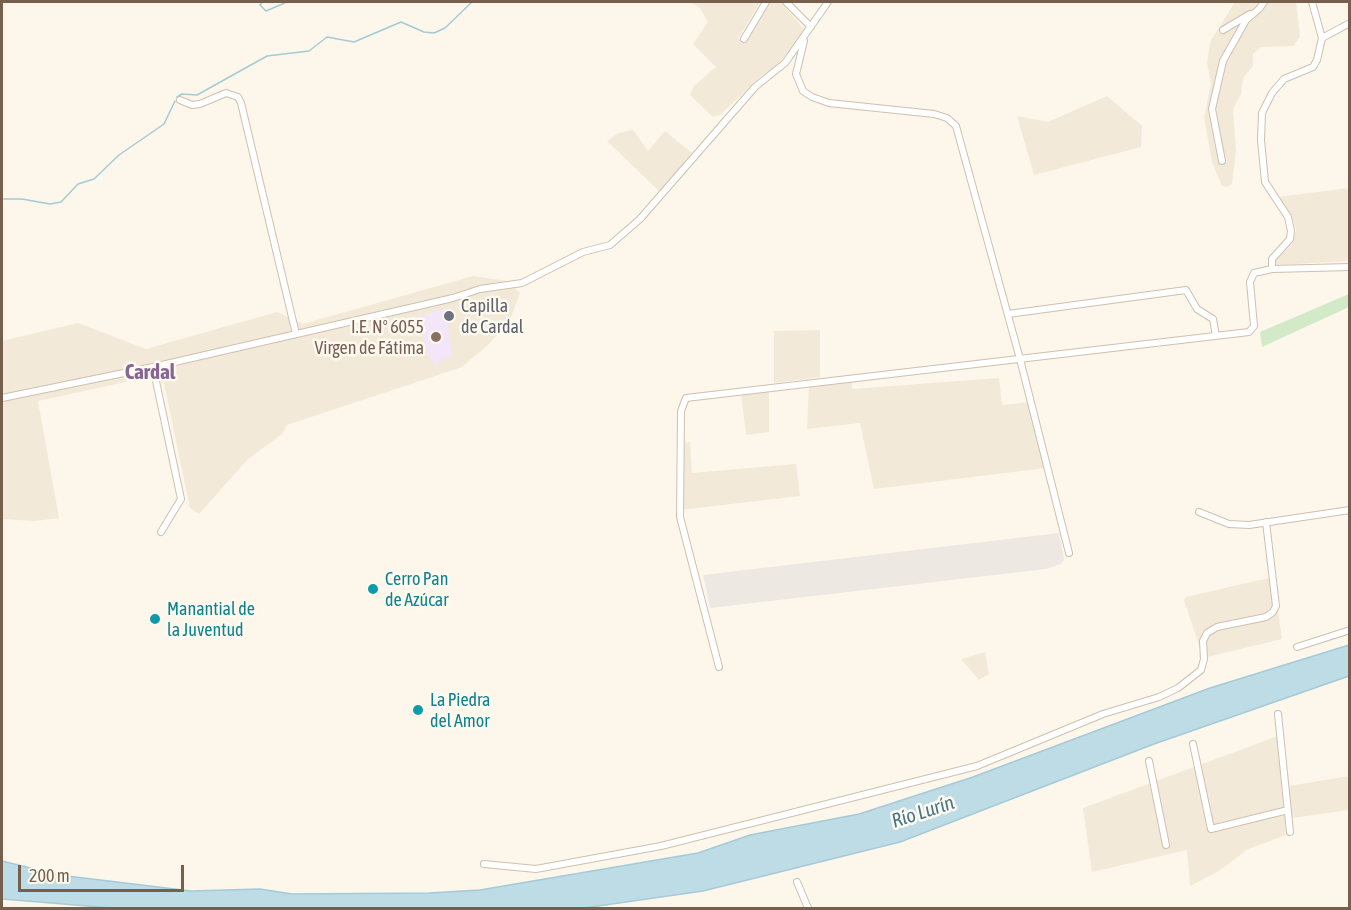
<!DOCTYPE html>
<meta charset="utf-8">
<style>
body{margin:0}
#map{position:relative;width:1351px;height:910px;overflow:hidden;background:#fcf7ea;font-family:"Asap Condensed",sans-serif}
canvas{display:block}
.frame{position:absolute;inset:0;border:3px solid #76604d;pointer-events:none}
.scale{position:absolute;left:18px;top:865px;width:166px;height:27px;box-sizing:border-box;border:3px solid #76604d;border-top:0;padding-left:8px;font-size:18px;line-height:21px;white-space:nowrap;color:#76604d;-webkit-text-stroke:4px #fefaf0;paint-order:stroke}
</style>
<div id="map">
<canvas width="1351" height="910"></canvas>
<div class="frame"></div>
<div class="scale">200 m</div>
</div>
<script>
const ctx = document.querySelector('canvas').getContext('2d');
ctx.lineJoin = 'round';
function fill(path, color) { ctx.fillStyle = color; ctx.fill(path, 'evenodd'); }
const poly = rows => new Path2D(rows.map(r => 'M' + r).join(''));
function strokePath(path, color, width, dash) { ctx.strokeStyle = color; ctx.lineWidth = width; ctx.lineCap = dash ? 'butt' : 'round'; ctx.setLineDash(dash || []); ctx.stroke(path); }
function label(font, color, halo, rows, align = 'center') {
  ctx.font = font + ' "Asap Condensed",sans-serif'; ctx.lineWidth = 5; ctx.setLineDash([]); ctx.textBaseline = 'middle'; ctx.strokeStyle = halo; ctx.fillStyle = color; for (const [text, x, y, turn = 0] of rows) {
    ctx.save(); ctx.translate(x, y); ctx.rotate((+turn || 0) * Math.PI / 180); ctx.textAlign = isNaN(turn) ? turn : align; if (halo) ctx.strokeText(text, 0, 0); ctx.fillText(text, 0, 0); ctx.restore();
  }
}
fill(poly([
 [690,2,760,2,738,39,746,40,769,2,781,2,805,31,775,67,761,76,720,115,713,117,690,95,694,86,716,67,693,44,708,22,700,8],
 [1235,2,1296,2,1300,37,1293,46,1261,47,1253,54,1253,66,1243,78,1241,94,1233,109,1236,151,1232,184,1226,187,1222,186,1212,162,1204,117,1211,84,1207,63,1210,42],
 [1107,96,1142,126,1141,147,1034,175,1017,116,1048,122],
 [633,130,648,151,665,131,692,153,660,192,607,141,618,133],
 [1349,188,1349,261,1276,265,1276,259,1292,244,1296,230,1292,216,1278,197],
 [473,276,507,281,520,293,510,320,489,344,462,367,287,425,282,434,248,459,199,514,190,508,162,374,38,401,59,518,35,521,2,519,2,341,78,323,146,349,277,312,303,324],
 [820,330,820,377,774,383,774,331],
 [999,378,1002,405,1030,402,1046,468,874,489,860,423,807,429,809,385,852,382,852,389],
 [769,390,769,432,746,435,741,393],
 [690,442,692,473,796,464,800,496,680,510,682,443],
 [1273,577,1282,639,1203,658,1184,600,1186,597],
 [985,652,989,674,979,680,961,659],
 [1278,736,1286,835,1248,849,1219,871,1190,886,1187,850,1092,872,1083,808],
 [1349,776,1349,810,1292,818,1289,786]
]), '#f3e9d8');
fill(poly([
 [1059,533,1064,560,1061,564,1046,569,710,608,703,575]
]), '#ede9e2');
fill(poly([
 [446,308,452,357,440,360,435,367,429,357,417,317]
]), '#f4e6f9');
fill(poly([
 [1349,294,1349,307,1262,347,1260,332]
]), '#d2eac8');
const water = poly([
 [1349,645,1349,676,1154,744,900,842,703,891,584,908,112,908,2,899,2,861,59,875,191,891,260,889,292,894,429,893,480,890,698,853,750,835,859,814,973,777,1210,688,1349,645]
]);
fill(water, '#bedce6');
strokePath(water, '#a5cad7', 1.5);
strokePath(poly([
 [262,2,260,5,266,11,287,2],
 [177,97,182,94,197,95,267,56,309,51,327,37,354,42,401,22,424,32,434,33,445,28,472,2],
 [2,199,22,199,50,204,61,202,78,184,94,179,119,155,164,124,175,101]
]), '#a5cad7', 1.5);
const minor = poly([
 [786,2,811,27],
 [1312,2,1322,38],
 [1223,30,1250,14],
 [744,39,766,2],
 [804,41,796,74,803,91,812,97,829,103,934,114,947,118,956,126,1020,359,1069,553],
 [180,100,192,105,200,104,226,93,238,97,241,103,296,334],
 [1222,161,1212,109,1223,61,1246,20,1259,9,1264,2],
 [1272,269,1272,259,1290,239,1291,231,1288,217,1265,182,1261,140,1262,113,1272,93,1284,79,1313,67,1317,60,1322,38,1350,23],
 [1008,314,1186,290,1197,309,1213,319,1216,336],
 [153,367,181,499,161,532],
 [2,398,153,367,453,298,480,289,522,283,583,252,610,245,640,219,755,87,785,63,828,2],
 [1199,512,1229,524,1249,525,1350,510],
 [1297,647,1350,630],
 [719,667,680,517,681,411,686,398,1249,332,1254,326,1250,282,1254,273,1272,269,1350,267],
 [1278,714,1290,832],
 [1193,744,1211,829,1288,810],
 [1149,761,1166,845],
 [484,864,536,869,661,846,977,766,1103,714,1159,697,1178,688,1201,670,1204,659,1203,641,1207,633,1217,627,1266,617,1273,612,1276,606,1266,522],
 [797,882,808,908]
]);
strokePath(minor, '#cec0af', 8);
strokePath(minor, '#fff', 6);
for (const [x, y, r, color] of [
 [449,316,6,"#6b7280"],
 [436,337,6,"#8d6e63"],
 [373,589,6,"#0f9aa8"],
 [155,619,6,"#0f9aa8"],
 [418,710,6,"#0f9aa8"]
]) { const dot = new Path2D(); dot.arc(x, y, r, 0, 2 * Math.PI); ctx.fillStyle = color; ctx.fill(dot); strokePath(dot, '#fefaf0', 2); }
label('18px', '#5b616d', '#fefaf0', [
 ["Capilla",461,306],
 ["de Cardal",461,327]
], 'left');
label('18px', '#785e54', '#fefaf0', [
 ["I.E. N° 6055",424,327],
 ["Virgen de Fátima",424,348]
], 'right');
label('18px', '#0d838f', '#fefaf0', [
 ["Cerro Pan",385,579],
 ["de Azúcar",385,600],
 ["Manantial de",167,609],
 ["la Juventud",167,630],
 ["La Piedra",430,700],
 ["del Amor",430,721]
], 'left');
label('italic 20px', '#477889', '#fefaf0', [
 ["Río Lurín",923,812,-18]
]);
label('bold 21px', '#876692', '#fefaf0', [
 ["Cardal",150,372]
]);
</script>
